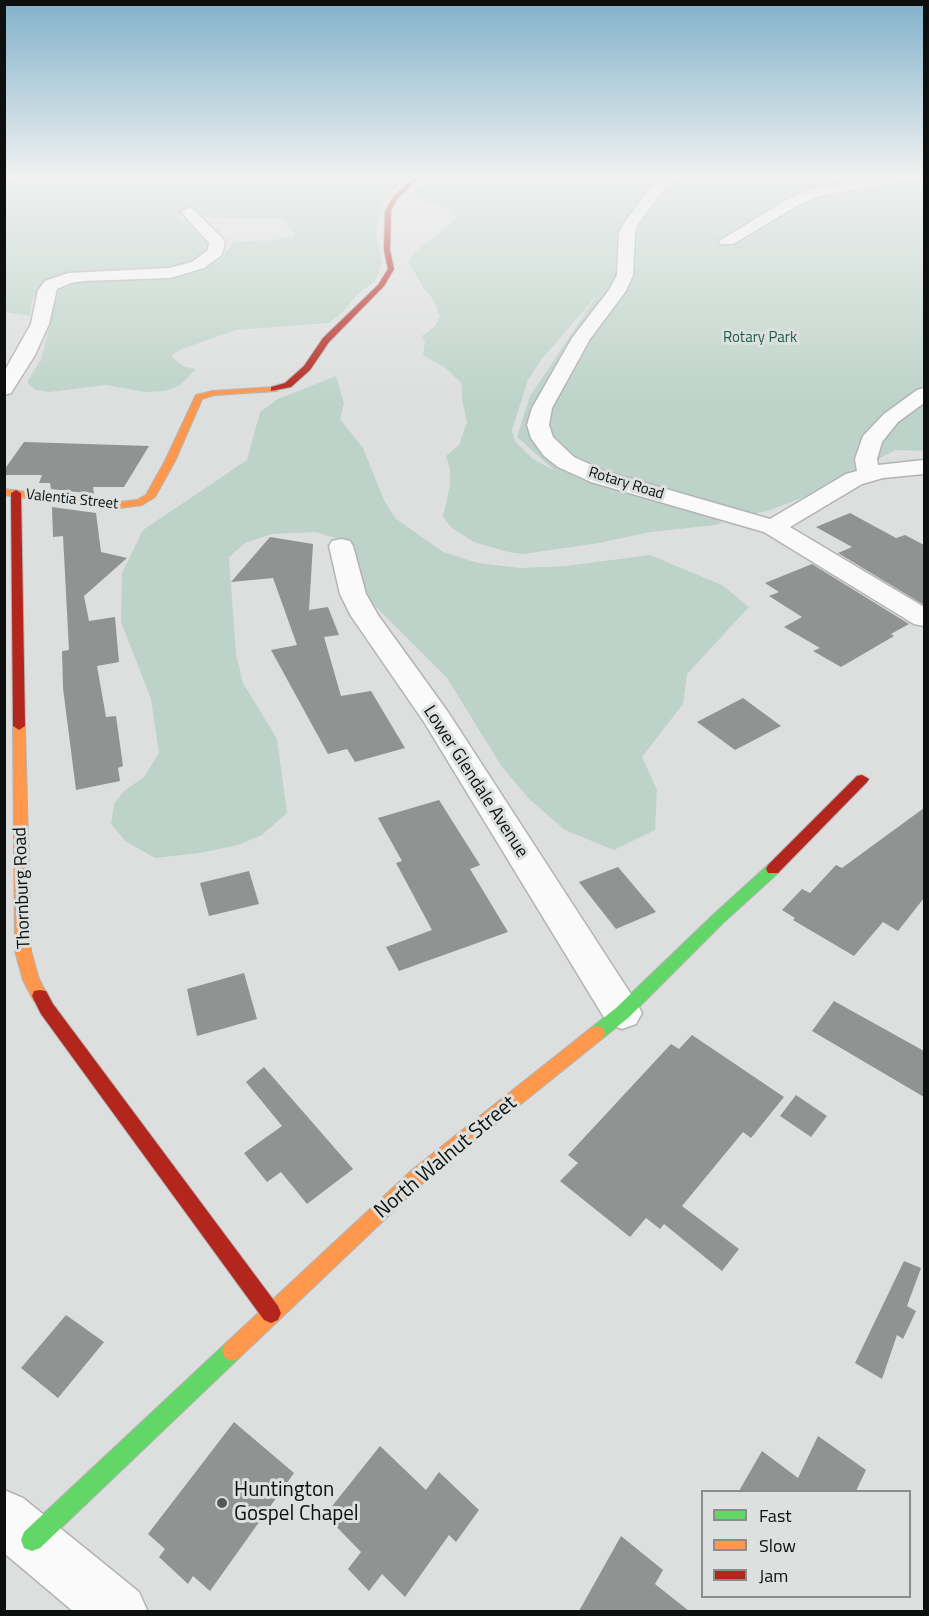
<!DOCTYPE html>
<style>
body{margin:0}
#map{position:relative;width:929px;height:1616px;overflow:hidden;background:#dddfde;font-family:"Titillium Web",sans-serif}
canvas{display:block}
.frame{position:absolute;inset:0;border:6px solid #0e100f;pointer-events:none}
.legend{position:absolute;left:701px;top:1490px;width:210px;height:108px;box-sizing:border-box;background:#dce0de;border:2px solid #8a8d8b;margin:0;padding:8px 10px;list-style:none;font-size:18px;color:#0e100f}
.legend li{display:flex;align-items:center;gap:12px;height:30px}
.legend b{width:30px;border:2px solid #8a8d8b}
</style>
<div id="map">
<canvas width="929" height="1616"></canvas>
<div class="frame"></div>
<ul class="legend">
<li><b style="height:8px;background:#63d668"></b>Fast</li>
<li><b style="height:8px;background:#ff974d"></b>Slow</li>
<li><b style="height:8px;background:#b3261e"></b>Jam</li>
</ul>
</div>
<script>
const ctx = document.querySelector('canvas').getContext('2d');
ctx.lineJoin = 'round';
function fill(path, color) { ctx.fillStyle = color; ctx.fill(path, 'evenodd'); }
const poly = rows => new Path2D(rows.map(r => 'M' + r).join(''));
function strokePath(path, color, width, dash) { ctx.strokeStyle = color; ctx.lineWidth = width; ctx.lineCap = dash ? 'butt' : 'round'; ctx.setLineDash(dash || []); ctx.stroke(path); }
function label(font, color, halo, rows, align = 'center') {
  ctx.font = font + ' "Titillium Web",sans-serif'; ctx.lineWidth = 6; ctx.setLineDash([]); ctx.textBaseline = 'middle'; ctx.strokeStyle = halo; ctx.fillStyle = color; for (const [text, x, y, turn = 0] of rows) {
    ctx.save(); ctx.translate(x, y); ctx.rotate((+turn || 0) * Math.PI / 180); ctx.textAlign = isNaN(turn) ? turn : align; if (halo) ctx.strokeText(text, 0, 0); ctx.fillText(text, 0, 0); ctx.restore();
  }
}
fill(poly([
 [4,175,407,175,381,206,376,233,382,262,379,273,375,281,355,297,343,312,329,323,236,330,182,349,172,355,173,358,185,367,196,369,179,386,165,391,145,392,106,385,49,392,35,390,27,382,41,359,48,333,47,315,56,301,59,291,75,283,93,279,177,276,200,270,221,260,233,242,270,240,294,236,295,233,288,229,287,223,282,219,178,216,204,236,208,244,206,255,173,270,50,281,40,288,32,301,30,316,5,312],
 [427,175,924,175,924,451,895,450,827,488,768,511,718,520,722,522,716,525,650,532,599,543,523,554,508,552,474,542,452,528,443,517,450,485,450,469,446,456,459,445,467,422,462,399,462,384,447,369,423,355,425,342,422,336,434,327,440,317,434,301,423,287,409,263,413,254,457,218,447,209,414,197,416,193,413,193],
 [598,294,530,396,517,437,554,470,534,460,515,441,512,430,528,380,541,360],
 [336,376,344,403,340,419,363,448,384,500,395,518,443,552,478,563,520,568,566,566,650,555,722,585,749,607,687,674,683,704,642,757,657,790,655,830,614,850,565,830,529,799,502,767,447,678,360,591,348,547,335,538,316,532,272,534,245,543,229,557,236,654,243,683,277,739,287,813,262,835,238,845,200,853,155,858,125,841,111,824,114,804,124,791,144,777,159,753,151,699,121,622,122,573,143,530,247,460,260,412,278,399]
]), '#bdd3c9');
fill(poly([
 [24,442,149,446,124,487,93,487,94,494,51,489,50,483,39,483,42,475,4,475,4,470],
 [52,507,96,513,101,552,127,558,84,596,89,621,115,617,119,662,97,666,106,717,116,716,123,766,118,768,120,781,76,790,63,688,62,651,69,650,63,536,53,537],
 [850,513,896,538,905,535,924,545,924,605,838,553,852,547,816,527],
 [270,537,313,544,309,610,328,607,339,635,324,637,341,696,371,691,405,748,355,762,347,749,328,754,271,650,297,645,273,578,231,582],
 [812,564,909,624,891,634,894,636,841,667,813,651,820,648,784,627,802,617,769,596,779,592,765,583],
 [743,698,781,726,735,750,697,722],
 [439,800,480,865,470,869,508,932,399,971,386,947,432,930,396,863,402,861,378,818],
 [924,808,924,898,898,931,883,922,854,956,793,920,795,918,782,910,802,889,810,893,836,865,842,868],
 [618,867,656,912,616,929,579,882],
 [249,871,259,904,209,916,200,883],
 [244,973,257,1019,197,1036,187,989],
 [834,1001,924,1051,924,1097,812,1031],
 [692,1035,784,1097,751,1138,743,1132,682,1206,739,1249,722,1271,664,1224,660,1229,646,1218,630,1237,560,1181,578,1163,568,1155,671,1044,679,1049],
 [264,1067,353,1169,307,1204,281,1172,267,1182,244,1153,282,1126,246,1082],
 [796,1095,827,1116,811,1137,780,1116],
 [904,1261,921,1268,907,1306,916,1311,903,1339,897,1335,882,1379,855,1363],
 [66,1315,104,1342,58,1398,21,1368],
 [234,1422,294,1473,210,1591,193,1576,188,1584,159,1557,165,1549,148,1534],
 [818,1436,866,1470,856,1491,739,1491,762,1451,798,1478],
 [380,1446,426,1490,439,1472,479,1510,456,1542,449,1535,405,1597,382,1574,369,1591,348,1569,361,1552,325,1515],
 [621,1536,663,1570,655,1584,689,1611,579,1611]
]), '#919292');
const street = poly([
 [4,175,16,175,4,181,4,175],
 [661,175,675,175,638,224,635,232,633,275,626,291,590,339,552,408,549,425,553,437,574,457,607,472,770,519,846,474,857,471,855,459,863,436,884,414,917,390,924,388,924,403,898,422,882,442,877,459,878,465,924,460,924,474,883,478,862,484,790,527,924,607,924,626,914,624,764,532,591,482,558,467,544,456,531,438,527,425,532,408,572,338,609,290,617,275,619,232,626,220,661,175],
 [897,175,924,175,924,177,820,196,800,204,733,244,721,244,719,241,790,198,812,189,897,175],
 [188,208,193,209,223,239,225,242,222,255,204,268,170,278,84,281,71,283,57,289,49,324,35,355,11,393,4,395,4,372,31,324,38,290,45,281,68,273,169,268,192,262,208,250,209,243,181,212,188,208],
 [341,539,350,541,353,546,366,594,378,615,448,712,636,1002,642,1013,636,1024,622,1029,608,1024,424,722,351,616,340,594,329,546,332,541,341,539],
 [4,1490,23,1498,139,1592,148,1612,74,1612,4,1553,4,1490]
]);
const fast = poly([
 [773,864,778,865,780,869,778,873,724,922,628,1018,603,1038,597,1040,591,1038,589,1033,591,1028,616,1008,714,914,768,865,773,864],
 [232,1341,239,1344,242,1351,239,1358,40,1548,32,1551,24,1548,21,1540,24,1532,225,1344,232,1341]
]);
const slow = poly([
 [274,387,278,389,277,391,214,395,202,399,175,461,155,497,142,505,112,509,4,495,4,489,112,503,137,500,146,495,165,461,196,395,213,391,274,387],
 [19,722,25,726,31,951,39,979,48,996,46,1001,40,1002,34,1001,23,980,15,951,13,726,19,722],
 [597,1026,603,1028,605,1033,603,1038,424,1182,239,1358,232,1361,225,1358,222,1351,225,1344,412,1170,591,1028,597,1026]
]);
const jam = poly([
 [416,175,422,175,397,199,391,211,390,250,394,269,384,286,329,342,310,370,291,387,271,391,271,387,285,383,304,366,323,338,378,285,388,269,384,250,385,211,393,197,416,175],
 [16,490,21,493,25,726,19,730,13,726,11,493,16,490],
 [862,775,869,779,867,782,778,873,768,873,766,869,768,865,857,776,862,775],
 [40,990,46,991,53,1004,278,1306,281,1313,278,1320,271,1323,264,1320,41,1014,32,996,34,991,40,990]
]);
strokePath(street, '#b2b4b3', 3);
strokePath(fast, '#b2b4b3', 2);
strokePath(slow, '#b2b4b3', 2);
strokePath(jam, '#b2b4b3', 2);
fill(street, '#fafafa');
fill(fast, '#63d668');
fill(slow, '#ff974d');
fill(jam, '#b3261e');
const sky = ctx.createLinearGradient(0, 0, 0, 401);
sky.addColorStop(0, '#81b1ca');
sky.addColorStop(0.44, '#f0f1f0');
sky.addColorStop(1, '#f0f1f000');
ctx.fillStyle = sky;
ctx.fillRect(0, 0, 929, 401);
for (const [x, y, r, color] of [
 [222,1503,6,"#565857"]
]) { const dot = new Path2D(); dot.arc(x, y, r, 0, 2 * Math.PI); ctx.fillStyle = color; ctx.fill(dot); strokePath(dot, '#dce0de', 2); }
label('15px', '#21624a', '#dce0de', [
 ["Rotary Park",760,338]
]);
label('15px', '#0e100f', '#dce0de', [
 ["Rotary Road",626,484,17],
 ["Valentia Street",72,500,6]
]);
label('18px', '#0e100f', '#dce0de', [
 ["Lower Glendale Avenue",475,782,57],
 ["Thornburg Road",23,888,-92]
]);
label('21px', '#0e100f', '#dce0de', [
 ["North Walnut Street",446,1158,-40]
]);
label('21px', '#0e100f', '#dce0de', [
 ["Huntington",234,1491],
 ["Gospel Chapel",234,1515]
], 'left');
</script>
